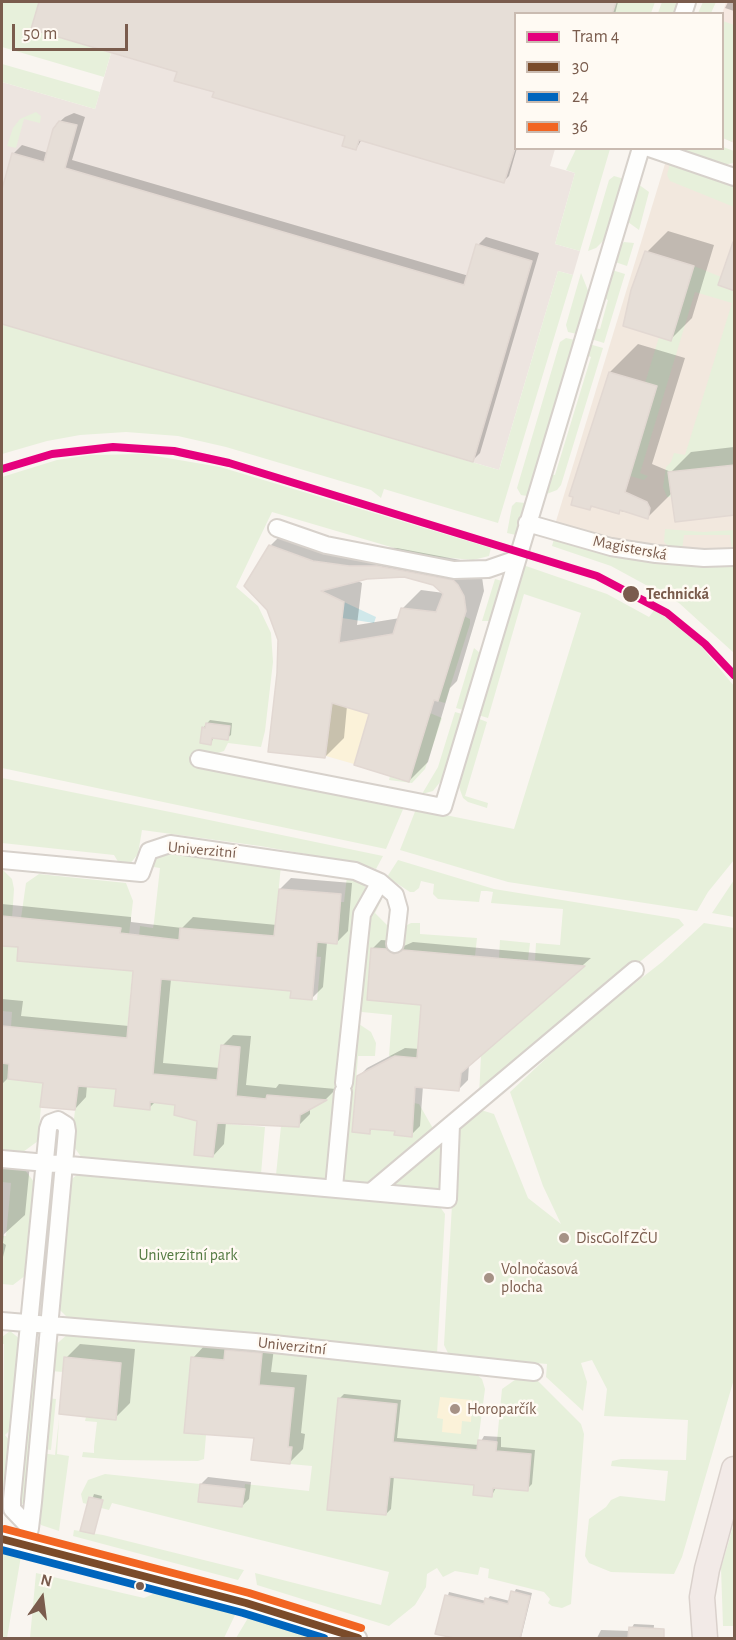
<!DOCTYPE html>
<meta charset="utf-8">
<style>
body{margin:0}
#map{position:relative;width:736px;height:1640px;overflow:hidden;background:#f9f5f0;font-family:"Alegreya Sans",sans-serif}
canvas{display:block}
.frame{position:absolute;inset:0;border:3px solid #7a5c4d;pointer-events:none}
.legend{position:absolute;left:514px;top:12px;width:210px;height:138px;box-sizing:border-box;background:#fffaf3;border:2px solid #cabbb1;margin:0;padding:8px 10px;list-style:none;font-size:18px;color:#7a5c4d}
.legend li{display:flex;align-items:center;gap:12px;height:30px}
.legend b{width:30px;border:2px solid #cabbb1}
.north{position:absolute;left:12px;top:1568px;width:60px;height:60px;-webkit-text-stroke:4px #fffaf3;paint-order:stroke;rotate:14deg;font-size:16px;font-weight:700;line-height:24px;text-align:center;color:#7a5c4d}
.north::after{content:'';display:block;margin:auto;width:21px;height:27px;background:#7a5c4d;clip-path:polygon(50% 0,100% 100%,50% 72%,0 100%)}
.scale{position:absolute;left:12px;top:24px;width:116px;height:27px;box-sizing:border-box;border:3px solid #7a5c4d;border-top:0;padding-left:8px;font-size:18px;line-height:21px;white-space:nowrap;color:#7a5c4d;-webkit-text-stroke:4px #fffaf3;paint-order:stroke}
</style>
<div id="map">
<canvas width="736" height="1640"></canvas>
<div class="frame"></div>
<ul class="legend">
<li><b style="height:8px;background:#e5007d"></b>Tram 4</li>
<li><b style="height:8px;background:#7a4b2a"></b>30</li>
<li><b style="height:8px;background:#0065bd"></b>24</li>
<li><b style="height:8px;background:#f26522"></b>36</li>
</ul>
<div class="north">N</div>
<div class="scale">50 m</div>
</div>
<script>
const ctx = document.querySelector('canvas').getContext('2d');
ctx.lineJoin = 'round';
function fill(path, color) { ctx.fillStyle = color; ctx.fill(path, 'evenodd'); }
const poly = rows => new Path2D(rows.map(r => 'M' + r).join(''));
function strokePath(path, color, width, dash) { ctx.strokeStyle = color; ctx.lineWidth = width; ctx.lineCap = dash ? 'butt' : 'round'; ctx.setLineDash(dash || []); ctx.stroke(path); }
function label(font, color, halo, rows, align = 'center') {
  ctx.font = font + ' "Alegreya Sans",sans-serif'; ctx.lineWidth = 5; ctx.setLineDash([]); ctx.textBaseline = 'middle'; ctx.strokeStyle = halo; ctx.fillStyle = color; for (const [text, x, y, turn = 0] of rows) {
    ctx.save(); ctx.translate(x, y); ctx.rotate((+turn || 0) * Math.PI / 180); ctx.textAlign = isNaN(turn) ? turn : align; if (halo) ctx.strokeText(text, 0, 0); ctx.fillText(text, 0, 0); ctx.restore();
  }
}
fill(poly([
 [668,154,734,177,734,557,718,558,553,531]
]), '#f2e8de');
fill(poly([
 [726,2,734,2,734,143,723,138,722,14]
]), '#f6e8e1');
fill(poly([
 [111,53,177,72,174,81,214,92,213,97,345,136,342,146,356,150,359,140,504,183,515,145,516,148,555,149,550,166,575,173,555,244,580,251,573,275,558,271,499,470,2,324,2,82,95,109]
]), '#ede5e0');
fill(poly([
 [2,2,39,2,31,29,111,53,104,77,2,47],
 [616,2,655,2,651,13,612,14],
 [662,2,677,2,674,13,658,13],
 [703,2,716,2,711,13,698,13],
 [723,21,734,25,734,135,732,142,723,138],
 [2,64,100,92,95,109,2,82],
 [36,112,41,116,40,123,24,119,16,148,7,146,13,128,20,119],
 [723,147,734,151,734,163,722,165,678,149],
 [576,149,610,149,580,251,555,244,575,173,566,170],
 [670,163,734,185,734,207,670,181,667,175],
 [614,176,624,179,606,238,596,248,588,251,609,180],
 [638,184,649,192,639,230,628,222],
 [624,242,634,243,627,266,615,262,619,246],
 [694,266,721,277,718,286,734,291,734,465,669,472,671,497,667,497,663,487,666,467,671,462,674,453,685,455,732,303,695,292,640,473,648,476,644,480,630,476,657,387,645,383,659,337,671,340],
 [612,270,625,274,604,343,591,339,594,328,600,329,608,300,603,298],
 [558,271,573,275,498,523,384,489,381,498,371,490,226,447,178,436,126,432,80,435,47,441,2,454,2,324,499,470],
 [581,273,589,293,577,334,568,332,566,325],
 [566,338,575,340,527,496,521,495,517,488,560,342],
 [589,344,603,348,561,485,557,490,544,495,550,474,555,475,591,357,586,355],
 [144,454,220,467,491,548,489,556,473,560,418,555,272,512,236,587,258,606,271,633,273,662,265,731,261,747,228,743,224,751,215,754,404,807,386,849,2,768,2,477,57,460,90,455],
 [516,502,525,503,516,535,507,533,512,506],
 [665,529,703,532,734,530,734,549,732,549,730,535,684,535,682,550,669,547,664,542],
 [554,539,594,550,734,563,734,653,679,603,611,566,552,546],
 [523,565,607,594,649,617,655,609,701,646,734,686,734,860,708,892,697,911,508,882,400,850,416,809,514,829,581,613,524,594,488,718,478,715],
 [495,579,502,581,490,621,482,621],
 [464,616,470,619,470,624,445,703,438,701],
 [474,648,480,653,463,710,456,708],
 [455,712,462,714,441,781,433,791,422,794,438,767],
 [430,713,442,718,425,769,412,783,389,780,390,776,409,782],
 [477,718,487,722,465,796,488,803,487,808,468,802,463,798,459,787],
 [2,778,185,815,383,856,376,869,357,863,260,846,142,830,138,854,129,865,120,865,114,855,2,843],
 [172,849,281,865,274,939,337,944,341,902,344,902,347,876,360,879,364,883,366,891,355,912,330,1180,276,1175,281,1126,299,1127,302,1098,267,1095,266,1099,236,1096,240,1047,221,1046,217,1080,169,1075,168,1083,152,1081,162,974,159,973,159,967,176,968,176,981,291,991,290,998,317,1000,321,957,296,955,296,944,273,942,273,936,180,928,178,953,171,952,171,939,139,936,140,926,153,928,154,922,160,868,147,866,148,862,157,852],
 [398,860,494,889,679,919,684,925,479,1096,481,1055,584,967,535,960,536,943,560,945,563,909,491,903,493,892,487,891,481,891,479,902,438,899,433,894,434,884,421,881,419,888,414,892,410,892,387,877],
 [2,869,12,879,14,889,11,934,2,916],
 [39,874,126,883,133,901,128,943,119,942,120,927,21,918,26,883],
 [734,880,734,917,712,913],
 [381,894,382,899,375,913,389,927,388,949,371,948,367,1000,421,1005,417,1060,389,1056,392,1015,362,1012,358,1009,365,914],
 [411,923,420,923,420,934,477,938,475,956,399,950,405,926],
 [704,923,734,928,734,1379,682,1557,674,1574,611,1572,589,1563,585,1556,589,1519,606,1507,611,1500,620,1496,665,1501,668,1471,611,1466,612,1461,621,1459,686,1460,688,1420,604,1416,607,1389,592,1360,581,1363,587,1382,583,1411,546,1377,547,1364,449,1355,444,1345,452,1205,455,1205,460,1128,481,1110,494,1114,528,1198,561,1224,543,1186,510,1092,584,1023,662,962],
 [500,940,530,943,528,960,499,958],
 [2,946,18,947,17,961,116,970,133,964,124,1071,116,1037,11,1027,12,1012,2,1011],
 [359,1024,371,1032,376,1043,375,1056,358,1056,352,1132,369,1134,370,1128,391,1130,395,1130,395,1135,411,1137,414,1103,419,1104,435,1132,373,1184,340,1181,354,1028],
 [2,1063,9,1064,8,1079,43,1083,38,1141,23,1152,2,1150],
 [78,1086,112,1089,116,1087,114,1106,149,1110,150,1102,198,1107,194,1155,213,1157,217,1123,265,1127,261,1174,82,1158,71,1143],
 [442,1137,439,1190,387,1185],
 [2,1164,22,1166,34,1182,26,1275,13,1285,2,1284,2,1236,6,1236,11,1183,2,1182],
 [83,1170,438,1204,445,1214,437,1354,69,1319,55,1305,68,1182],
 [50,1180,55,1181,43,1302,38,1300],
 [10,1331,20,1339,11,1429,5,1435,10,1441,5,1502,2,1506,4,1344,2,1344,2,1337],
 [69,1333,225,1346,224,1360,191,1357,184,1433,206,1435,204,1459,198,1461,119,1460,82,1457,83,1452,94,1453,94,1447,97,1422,85,1421,86,1417,116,1419,121,1363,65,1357,63,1372,50,1371,52,1348],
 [37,1344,41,1346,25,1504,23,1504,20,1503,34,1345],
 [262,1349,472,1371,482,1379,485,1389,477,1450,411,1444,393,1445,397,1404,338,1399,327,1510,386,1515,390,1474,408,1479,474,1485,473,1495,493,1488,531,1454,496,1451,502,1389,519,1377,535,1378,581,1424,584,1434,571,1604,562,1608,552,1606,548,1603,550,1599,544,1592,488,1578,489,1569,480,1567,478,1575,455,1571,443,1577,437,1568,427,1574,426,1587,415,1605,389,1626,257,1585,255,1573,381,1605,389,1572,112,1503,109,1510,101,1508,102,1500,89,1496,87,1504,83,1503,81,1494,88,1480,105,1474,200,1484,198,1502,242,1507,245,1484,309,1491,312,1466,290,1464,292,1447,253,1443,254,1434,279,1423,282,1387,259,1385],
 [47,1398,56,1399,51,1450,42,1449],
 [59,1419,57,1454,69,1456,59,1531,41,1525,38,1521,42,1453,55,1455],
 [734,1523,734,1626,723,1626,721,1568],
 [74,1530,103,1535,244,1570,238,1580,73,1536],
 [2,1550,21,1556,7,1638,2,1638],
 [36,1573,144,1598,153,1594,168,1593,236,1613,224,1638,30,1638],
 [248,1618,252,1618,312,1638,236,1638]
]), '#e7f0db');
fill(poly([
 [334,690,373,699,354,764,326,756],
 [440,1397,472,1400,471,1422,462,1421,461,1434,442,1432,443,1419,437,1418]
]), '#fbf2d9');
fill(poly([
 [344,602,376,617,374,623,342,618]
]), '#d0e8ea');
fill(poly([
 [41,2,618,2,615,14,516,14,517,148,509,176,504,181,362,139,356,149,347,135,216,91,179,71,33,28],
 [728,2,734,2,734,11,725,8],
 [74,113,85,117,72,160,469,276,478,245,486,237,539,253,480,453,472,461,2,322,2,195,14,153,22,145,48,153,56,125,65,117],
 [668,231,714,245,692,318,671,339,647,252],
 [638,344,685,358,652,464,671,472,691,452,734,447,734,514,673,492,648,517,593,505,590,509,610,372],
 [289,527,351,546,397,548,471,562,482,577,484,591,457,681,450,688,428,762,409,781,371,713,347,706,344,738,325,757,279,673,279,640,270,546],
 [404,576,434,583,444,593,421,590,402,609,400,618,357,625,362,583,356,580],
 [210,720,232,723,231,735,227,738,214,737,211,743,203,728],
 [291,878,352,883,348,931,336,943,327,942,323,987,312,998,292,990,171,979,163,1063,220,1068,222,1046,233,1035,251,1036,246,1085,276,1088,279,1084,336,1089,326,1099,310,1108,310,1114,298,1126,226,1122,224,1144,213,1156,199,1120,177,1103,156,1101,149,1108,117,1088,87,1085,86,1097,75,1109,44,1081,8,1078,2,1084,2,999,23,1001,21,1016,129,1026,134,970,2,944,2,904,131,917,131,922,182,928,193,917,277,925,280,889],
 [381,940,395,941,404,946,413,942,591,958,469,1064,468,1080,459,1089,423,1086,420,1126,411,1135,396,1130,373,1128,369,1132,358,1077,367,1068,405,1048,420,1049,423,1003,372,949],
 [2,1161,30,1164,25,1215,4,1234,3,1243,6,1245,2,1261],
 [275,1340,271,1372,307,1375,301,1433,305,1434,303,1449,290,1462,255,1437,193,1358,206,1344],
 [80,1344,135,1349,130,1403,115,1418,66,1358],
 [344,1394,401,1400,397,1438,479,1445,484,1436,501,1437,501,1447,535,1450,532,1484,527,1489,497,1486,492,1495,475,1484,394,1476,391,1509,386,1514,339,1399],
 [208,1477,251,1482,249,1499,242,1506,201,1484],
 [94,1494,102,1496,94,1533,82,1530],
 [516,1589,532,1593,521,1638,464,1638,437,1633,449,1592,486,1601,490,1596,510,1601],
 [634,1624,654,1625,653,1638,597,1638,601,1630,630,1631]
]), '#0003');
const building = poly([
 [39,2,616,2,612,14,516,14,516,145,504,183,359,140,356,150,342,146,345,136,212,97,214,92,174,81,177,72,31,29,39,2],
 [59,121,77,125,65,168,464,285,476,244,532,261,473,462,2,324,2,189,12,153,44,162,53,129,59,121],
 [733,242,735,243,735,291,718,285,733,242],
 [645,251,694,266,671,341,623,326,631,290,645,251],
 [609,372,657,386,625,492,647,502,650,508,648,519,620,510,619,514,591,506,590,510,571,505,573,497,569,496,609,372],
 [735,465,735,515,675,522,668,472,735,465],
 [269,545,313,561,349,566,377,566,453,580,458,585,464,596,466,611,438,701,434,700,409,782,354,765,369,714,332,703,325,758,268,752,277,673,278,640,267,610,244,586,269,545],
 [404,577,433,585,443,594,436,612,401,608,393,634,339,643,344,602,321,591,367,579,404,577],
 [206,723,230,726,228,740,212,738,211,745,200,743,202,727,205,728,206,723],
 [279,889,341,894,337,944,317,942,312,1000,290,998,291,991,161,979,153,1074,217,1080,221,1045,240,1047,236,1096,266,1099,267,1095,327,1100,300,1115,299,1127,217,1123,213,1157,194,1155,197,1121,174,1115,175,1105,150,1102,150,1110,114,1106,116,1089,78,1086,75,1110,40,1107,43,1083,8,1079,9,1064,2,1063,2,1026,127,1038,133,971,17,961,18,947,2,946,2,916,121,928,120,933,179,940,180,928,274,936,279,889],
 [371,948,386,949,394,954,403,950,585,966,461,1073,459,1091,415,1087,412,1137,394,1135,395,1131,370,1129,370,1134,352,1132,357,1076,395,1056,417,1058,421,1005,367,1000,371,948],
 [225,1350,262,1353,259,1385,294,1388,288,1447,292,1447,290,1464,251,1460,254,1438,184,1433,191,1357,224,1360,225,1350],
 [64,1357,121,1363,116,1420,59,1414,64,1357],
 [338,1398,397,1404,393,1442,477,1450,478,1440,489,1441,497,1442,496,1451,531,1454,528,1491,493,1488,492,1497,473,1495,474,1485,390,1477,386,1515,327,1510,338,1398],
 [200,1484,245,1489,242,1507,198,1502,200,1484],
 [89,1497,103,1500,94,1534,80,1531,89,1497],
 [511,1591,530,1596,520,1638,454,1638,435,1634,445,1595,484,1604,485,1598,508,1604,511,1591],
 [629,1627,664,1629,664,1638,628,1638,629,1627]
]);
fill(building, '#e6ded7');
strokePath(building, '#e2d8d2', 1.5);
const minor = poly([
 [683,14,687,2],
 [649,148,734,177],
 [527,523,611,547,656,554,704,558,734,557],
 [277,528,326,545,454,570,488,569,517,559],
 [199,759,443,807,641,148],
 [2,860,141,873,149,851,170,844,355,871,380,882,395,895,399,909,395,944],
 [344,1083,362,914,380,882],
 [2,1159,448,1199,451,1125],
 [334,1187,343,1092],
 [372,1191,635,970],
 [2,1321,255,1342,534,1372],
 [2,1539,246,1603,358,1638],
 [26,1546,30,1528,33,1502,67,1131,66,1125,58,1120,50,1123,48,1129,12,1499,12,1509,30,1528]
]);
const highway = poly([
 [705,1638,702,1597,707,1569,734,1469]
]);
strokePath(minor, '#d7d1cb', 20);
strokePath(highway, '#dad1cc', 27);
strokePath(minor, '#fefefd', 16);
strokePath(highway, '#f2eae7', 24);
strokePath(poly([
 [2,1539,246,1603,358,1638]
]), '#7a4b2a', 8);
strokePath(poly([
 [2,1550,243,1613,324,1638]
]), '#0065bd', 8);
strokePath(poly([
 [5,1529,249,1593,361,1628]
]), '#f26522', 8);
strokePath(poly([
 [2,469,52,454,113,447,174,451,229,463,597,576,667,613,705,644,734,675]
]), '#e5007d', 8);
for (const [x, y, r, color] of [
 [631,594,9,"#7a5c4d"],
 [564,1238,6,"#a69286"],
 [489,1278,6,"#a69286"],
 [455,1409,6,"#a69286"],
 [140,1586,5,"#7a5c4d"]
]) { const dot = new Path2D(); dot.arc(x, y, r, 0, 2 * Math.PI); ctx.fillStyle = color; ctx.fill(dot); strokePath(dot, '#fffaf3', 2); }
label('16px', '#7a5c4d', '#fffaf3', [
 ["Magisterská",630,548,11],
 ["Univerzitní",202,850,5],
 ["Univerzitní",292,1346,6]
]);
label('bold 16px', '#7a5c4d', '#fffaf3', [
 ["Technická",646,594]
], 'left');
label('16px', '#7a5c4d', '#fffaf3', [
 ["DiscGolf ZČU",576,1238],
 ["Volnočasová",501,1269],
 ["plocha",501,1287],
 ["Horoparčík",467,1409]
], 'left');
label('16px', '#537a41', '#fffaf3', [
 ["Univerzitní park",188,1255]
]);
</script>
